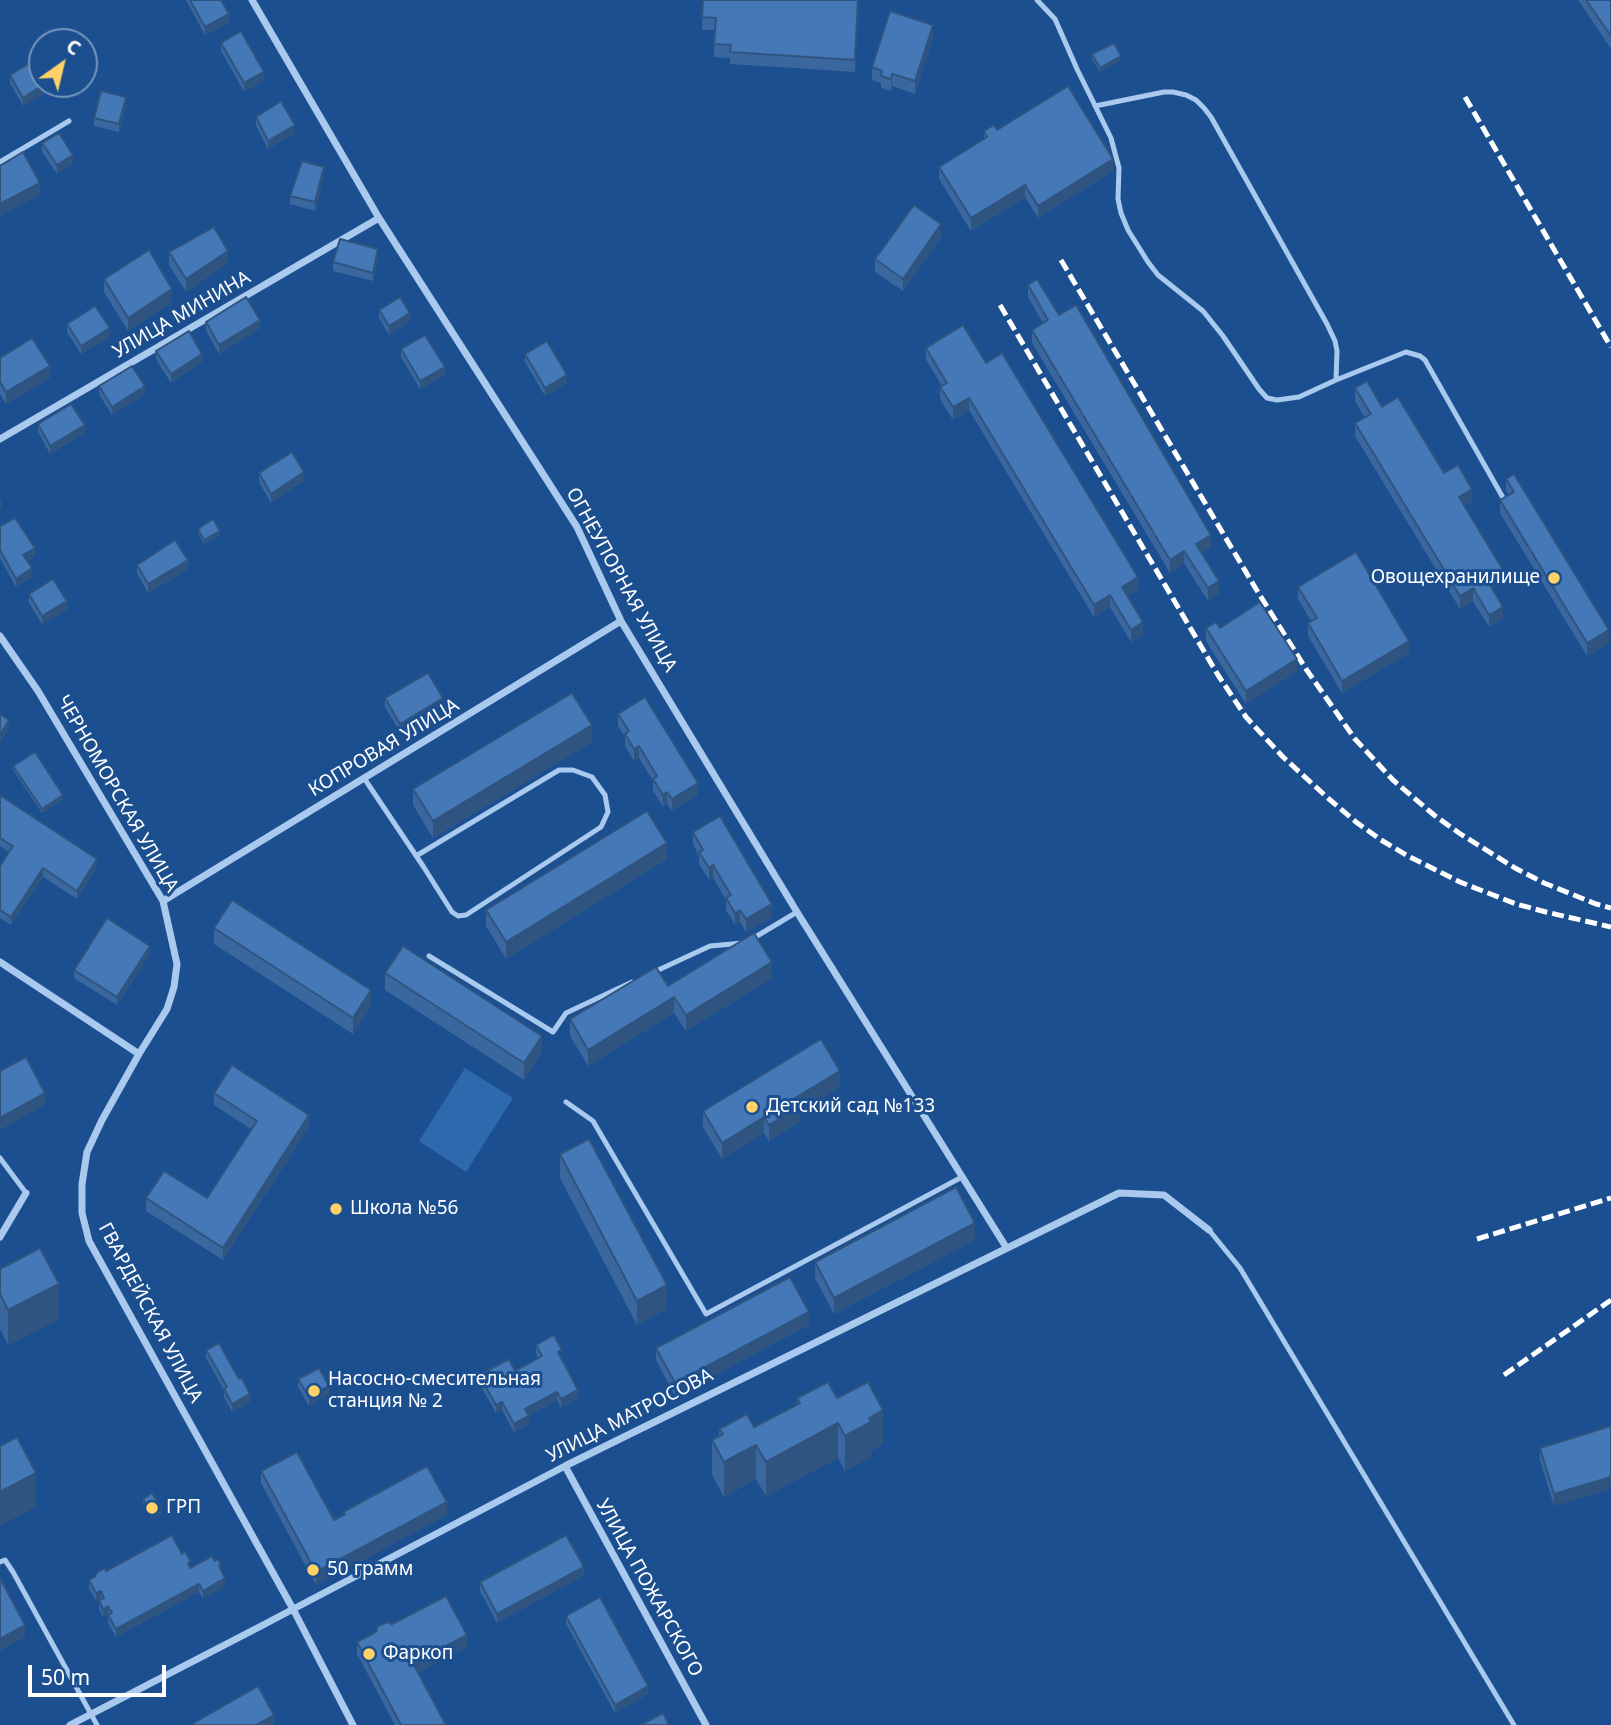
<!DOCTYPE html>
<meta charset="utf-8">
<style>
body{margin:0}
#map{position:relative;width:1611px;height:1725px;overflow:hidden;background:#1b4f8f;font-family:"Noto Sans",sans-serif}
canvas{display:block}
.north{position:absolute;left:28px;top:28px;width:70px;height:70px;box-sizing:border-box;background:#1b4f8f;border:2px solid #7695bc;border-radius:50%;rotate:34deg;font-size:19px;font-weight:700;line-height:28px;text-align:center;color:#fff}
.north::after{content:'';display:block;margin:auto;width:24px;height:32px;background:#ffd166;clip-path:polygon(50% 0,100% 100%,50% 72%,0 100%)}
.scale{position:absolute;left:28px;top:1665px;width:138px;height:32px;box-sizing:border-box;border:4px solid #fff;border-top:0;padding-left:9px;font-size:21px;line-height:24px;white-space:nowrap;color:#fff;-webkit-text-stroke:5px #1b4f8f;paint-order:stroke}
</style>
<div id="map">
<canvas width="1611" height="1725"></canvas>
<div class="north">С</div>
<div class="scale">50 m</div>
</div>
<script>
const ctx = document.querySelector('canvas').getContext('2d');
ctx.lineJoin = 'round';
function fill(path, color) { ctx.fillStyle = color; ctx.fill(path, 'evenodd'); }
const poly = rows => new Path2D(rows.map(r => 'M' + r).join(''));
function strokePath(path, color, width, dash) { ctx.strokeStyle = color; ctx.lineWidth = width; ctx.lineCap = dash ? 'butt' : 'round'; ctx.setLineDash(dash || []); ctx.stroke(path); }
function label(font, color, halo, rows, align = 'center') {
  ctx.font = font + ' "Noto Sans",sans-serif'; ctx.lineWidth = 6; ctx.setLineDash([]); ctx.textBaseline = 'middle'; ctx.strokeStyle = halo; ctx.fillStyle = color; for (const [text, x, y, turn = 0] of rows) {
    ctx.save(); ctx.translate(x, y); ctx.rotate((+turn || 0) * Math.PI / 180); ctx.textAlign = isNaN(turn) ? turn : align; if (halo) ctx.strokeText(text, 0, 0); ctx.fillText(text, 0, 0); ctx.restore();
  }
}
fill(poly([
 [465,1068,513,1098,466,1172,419,1141]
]), '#2e69ad');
strokePath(poly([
 [1037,0,1055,19,1077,69,1111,138,1119,168,1118,199,1121,213,1128,230,1148,262,1158,275,1203,311,1223,336,1259,389,1267,398,1277,400,1299,397,1336,380,1337,351,1335,341,1327,324,1211,117,1204,108,1196,100,1186,95,1173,92,1164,92,1095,106],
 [0,162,69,121],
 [1336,380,1406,352,1420,356,1425,360,1506,503],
 [364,778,423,866,452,912,458,916,466,915,601,827,608,812,605,795,592,777,573,770,559,770,416,856],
 [752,939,797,912],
 [429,956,553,1032,566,1013,632,982],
 [654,972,710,946,743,943],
 [566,1102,593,1121,706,1314,962,1177],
 [0,1158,26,1193],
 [1209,1230,1240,1268,1514,1725],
 [0,1562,5,1560,13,1572,97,1725]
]), '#a9c9ee', 5);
strokePath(poly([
 [252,0,379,218,577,527,621,621,797,912,1006,1247],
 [0,439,379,218],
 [0,636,38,691,163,901,177,964,174,987,167,1009,139,1054,102,1120,87,1152,82,1184,82,1213,89,1241,293,1609,353,1725],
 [163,901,621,621],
 [0,962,139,1054],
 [0,1237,26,1193],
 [565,1466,706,1725],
 [70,1725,263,1625,565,1466,1119,1193,1164,1195,1209,1230]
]), '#a9c9ee', 7);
strokePath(poly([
 [1465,97,1611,347],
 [1061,260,1256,589,1306,669,1355,739,1393,780,1434,815,1459,833,1515,868,1544,883,1596,904,1611,908],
 [1000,305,1218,675,1246,717,1283,757,1329,799,1356,822,1381,840,1408,856,1460,882,1516,904,1546,912,1611,927],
 [1477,1239,1611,1198],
 [1504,1375,1611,1300]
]), '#fff', 5, [12, 5]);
fill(poly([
 [186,0,221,0,229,22,205,35],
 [703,0,859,0,855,72,730,64,730,58,714,57,715,30,702,30],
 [1578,0,1611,0,1611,49],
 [933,38,915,94,892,86,891,91,881,88,881,83,872,80,872,67],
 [221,43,264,80,244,92,221,51],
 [84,47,92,57,87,81,84,80],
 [1092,54,1121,60,1100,72,1092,59],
 [10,75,43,94,23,106,10,83],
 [126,106,119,132,94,126,94,118],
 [256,117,295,133,268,149,256,126],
 [997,130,1113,171,1038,218,1025,197,971,231,939,179,939,167,984,139,984,131],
 [42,143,73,164,57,174,42,152],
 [324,176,315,211,290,204,290,196],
 [941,237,903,291,875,272,875,259],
 [169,252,228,263,186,292,169,265],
 [378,258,373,281,333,271,333,262],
 [104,279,172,302,128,331,104,292],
 [1028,285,1059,315,1211,547,1201,553,1219,594,1208,601,1184,563,1170,573,1032,343,1032,330,1043,323,1028,297],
 [379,310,410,321,389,335,379,318],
 [206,322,260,328,219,354,206,331],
 [67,324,110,337,81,354,67,332],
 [926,348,986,363,1138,590,1127,596,1143,635,1131,642,1110,607,1094,617,969,410,953,420,940,399,940,387,942,386,926,360],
 [401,349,445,375,420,389,401,357],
 [156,351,202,362,171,383,156,359],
 [525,354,567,383,545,396,525,362],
 [0,358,50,378,6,404,0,394],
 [99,386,145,394,112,415,99,394],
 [1355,388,1382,407,1444,473,1472,501,1464,506,1503,583,1492,589,1503,619,1489,627,1473,601,1460,609,1355,436,1355,423,1365,418,1355,401],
 [38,424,85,433,50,454,38,432],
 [259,473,304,481,271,503,259,482],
 [1506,479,1609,643,1587,656,1500,513,1500,500,1509,495,1506,491],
 [0,526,35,556,27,561,32,577,16,587,0,558],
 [198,529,220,535,204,544,198,533],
 [137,565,188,569,148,593,137,573],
 [1298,587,1409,653,1342,693,1308,636,1308,623,1311,621,1298,599],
 [29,594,67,610,42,624,29,603],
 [1206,628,1297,671,1246,704,1206,641],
 [385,698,443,706,400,732,385,707],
 [618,714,698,795,672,811,667,804,663,807,653,791,653,781,639,758,634,761,625,746,625,737,618,726],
 [592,742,433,838,413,805,413,789],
 [13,766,63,799,42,813,13,770],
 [0,795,97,867,77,899,43,877,11,925,0,918,0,866,9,852,0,846],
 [693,832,772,917,746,932,740,922,735,925,726,910,726,900,713,878,709,880,699,864,699,856,693,844],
 [667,859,506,959,486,926,486,910],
 [214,928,371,1006,353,1034,214,944],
 [150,954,117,1005,74,978,74,970],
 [385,973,542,1052,524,1080,385,990],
 [772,978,686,1031,674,1013,588,1066,570,1036,570,1019,668,986],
 [840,1087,800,1112,800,1122,769,1141,764,1133,722,1159,703,1127,703,1111],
 [214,1093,309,1127,223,1260,146,1211,146,1198,207,1198,251,1129,214,1105],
 [560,1154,667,1309,637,1325,560,1178],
 [975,1240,834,1314,815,1278,815,1262],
 [0,1269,59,1319,8,1345,0,1329],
 [809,1325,675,1396,656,1360,656,1348],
 [536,1345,562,1358,578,1398,561,1408,557,1400,529,1416,529,1424,514,1432,502,1410,496,1413,479,1383,479,1375,515,1371,538,1358,536,1353],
 [206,1350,250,1402,232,1412,224,1397,224,1390,206,1358],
 [298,1379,329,1394,309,1406,298,1387],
 [797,1398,837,1398,883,1444,871,1451,871,1457,845,1471,838,1458,766,1496,756,1479,724,1497,712,1475,712,1440,719,1436,719,1429,754,1427,797,1405],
 [1611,1426,1554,1506,1540,1460,1540,1448],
 [261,1471,334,1520,343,1515,343,1512,447,1515,316,1585,261,1483],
 [143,1499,161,1513,152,1518,143,1503],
 [182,1554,191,1568,221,1571,225,1586,203,1599,199,1592,116,1637,108,1623,108,1614,103,1617,99,1609,99,1601,101,1599,96,1601,89,1588,89,1580,95,1577,95,1574,106,1571],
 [584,1575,497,1623,480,1591,480,1582],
 [566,1616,648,1694,615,1713,566,1624],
 [392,1624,467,1647,418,1673,446,1725,395,1725,357,1654,357,1642]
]), '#3a679d');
fill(poly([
 [858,0,859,0,855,72,855,60],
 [229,14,229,22,205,35,205,27],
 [933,25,933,38,915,94,915,81],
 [92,48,92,57,87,81,87,73],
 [1121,56,1121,60,1100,72,1100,68],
 [264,72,264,80,244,92,244,83],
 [892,74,892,86,891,91,891,79],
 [43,85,43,94,23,106,23,98],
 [126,97,126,106,119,132,119,124],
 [295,125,295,133,268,149,268,141],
 [73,155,73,164,57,174,57,165],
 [1113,159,1113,171,1038,218,1038,206],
 [324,167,324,176,315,211,315,202],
 [40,183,40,195,0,216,0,204],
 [1025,185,1025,197,971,231,971,218],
 [941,224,941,237,903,291,903,279],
 [378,249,378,258,373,281,373,273],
 [228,251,228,263,186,292,186,279],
 [172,289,172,302,128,331,128,318],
 [410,313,410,321,389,335,389,326],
 [260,320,260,328,219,354,219,345],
 [110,328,110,337,81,354,81,346],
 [202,354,202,362,171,383,171,374],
 [50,366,50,378,6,404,6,392],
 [445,367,445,375,420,389,420,381],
 [567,375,567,383,545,396,545,388],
 [145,386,145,394,112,415,112,407],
 [969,398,969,410,953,420,953,407],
 [85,425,85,433,50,454,50,446],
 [304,472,304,481,271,503,271,494],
 [1472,489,1472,501,1459,509,1459,497],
 [2,499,2,508,0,509,0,501],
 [220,531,220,535,204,544,204,540],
 [1211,535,1211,547,1196,556,1196,544],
 [35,548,35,556,23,563,23,555],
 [1184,551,1184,563,1170,573,1170,560],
 [188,560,188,569,148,593,148,584],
 [32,568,32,577,16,587,16,579],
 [1503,570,1503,583,1487,592,1487,580],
 [1138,577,1138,590,1122,599,1122,587],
 [1219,581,1219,594,1208,601,1208,588],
 [1473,588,1473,601,1460,609,1460,596],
 [1110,595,1110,607,1094,617,1094,605],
 [67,601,67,610,42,624,42,616],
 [1503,607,1503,619,1489,627,1489,615],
 [1143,622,1143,635,1131,642,1131,630],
 [1609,630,1609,643,1587,656,1587,643],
 [1409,641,1409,653,1342,693,1342,681],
 [1297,659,1297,671,1246,704,1246,691],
 [443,698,443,706,400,732,400,724],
 [9,720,9,729,0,743,0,735],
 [592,725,592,742,433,838,433,821],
 [639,746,639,758,634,761,634,749],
 [698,783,698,795,672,811,672,799],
 [667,792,667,804,663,807,663,795],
 [63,795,63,799,42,813,42,809],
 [667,843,667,859,506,959,506,942],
 [97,859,97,867,77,899,77,891],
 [713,865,713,878,709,880,709,868],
 [43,868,43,877,11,925,11,917],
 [772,904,772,917,746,932,746,919],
 [740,910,740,922,735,925,735,913],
 [150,946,150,954,117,1005,117,997],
 [772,962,772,978,686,1031,686,1015],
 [371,990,371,1006,353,1034,353,1018],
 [674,997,674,1013,588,1066,588,1050],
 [542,1036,542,1052,524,1080,524,1063],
 [840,1071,840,1087,800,1112,800,1122,769,1141,769,1125,795,1098],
 [45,1093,45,1105,0,1130,0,1118],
 [309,1115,309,1127,223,1260,223,1248],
 [764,1117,764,1133,722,1159,722,1143],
 [975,1223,975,1240,834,1314,834,1298],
 [59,1284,59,1319,8,1345,8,1310],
 [667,1285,667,1309,637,1325,637,1301],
 [809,1312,809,1325,675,1396,675,1383],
 [329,1386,329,1394,309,1406,309,1397],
 [578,1390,578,1398,561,1408,561,1399],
 [557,1392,557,1400,525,1418,525,1409],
 [250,1394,250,1402,232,1412,232,1404],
 [502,1402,502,1410,496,1413,496,1405],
 [883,1410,883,1444,871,1451,871,1457,845,1471,845,1436,869,1418],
 [529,1416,529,1424,514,1432,514,1424],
 [838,1423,838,1458,766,1496,766,1462],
 [756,1445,756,1479,724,1497,724,1462],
 [36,1473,36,1507,0,1526,0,1492],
 [1611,1477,1611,1489,1554,1506,1554,1494],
 [447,1502,447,1515,316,1585,316,1572],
 [161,1508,161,1513,152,1518,152,1514],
 [584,1567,584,1575,497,1623,497,1614],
 [225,1578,225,1586,203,1599,203,1591],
 [199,1584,199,1592,116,1637,116,1629],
 [101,1591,101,1599,96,1601,96,1593],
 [108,1606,108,1614,103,1617,103,1609],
 [25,1625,25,1637,0,1651,0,1639],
 [467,1635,467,1647,413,1676,413,1663],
 [648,1686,648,1694,615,1713,615,1705],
 [274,1715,274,1725,256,1725]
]), '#305480');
const building = poly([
 [190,0,221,0,229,14,205,27,190,0],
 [703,0,858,0,855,60,730,52,731,45,714,44,716,18,702,17,703,0],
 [1586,0,1611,0,1611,36,1586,0],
 [890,11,933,25,915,81,892,74,891,79,881,76,882,71,872,67,890,11],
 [241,31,264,72,244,83,221,43,241,31],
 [1114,43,1121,56,1100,68,1092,54,1114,43],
 [84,47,92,48,87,73,84,72,84,47],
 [28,64,43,85,23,98,10,75,28,64],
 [1068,86,1113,159,1038,206,1025,185,971,218,939,167,987,137,984,131,994,125,997,130,1068,86],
 [101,91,126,97,119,124,94,118,101,91],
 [281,101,295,125,268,141,256,117,281,101],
 [59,133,73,155,57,165,42,143,59,133],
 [23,152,40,183,0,204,0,166,23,152],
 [302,161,324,167,315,202,290,196,302,161],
 [914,205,941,224,903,279,875,259,914,205],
 [214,227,228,251,186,279,169,252,214,227],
 [340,239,378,249,373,273,333,262,340,239],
 [149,250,172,289,128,318,104,279,149,250],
 [1037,279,1059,315,1076,305,1211,535,1196,544,1219,581,1208,588,1184,551,1170,560,1032,330,1048,320,1028,285,1037,279],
 [246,297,260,320,219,345,206,322,246,297],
 [400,297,410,313,389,326,379,310,400,297],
 [95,306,110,328,81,346,67,324,95,306],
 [963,325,986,363,1002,353,1138,577,1122,587,1143,622,1131,630,1110,595,1094,605,969,398,953,407,940,387,947,383,926,348,963,325],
 [189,331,202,354,171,374,156,351,189,331],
 [425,335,445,367,420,381,401,349,425,335],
 [32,338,50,366,6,392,0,382,0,358,32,338],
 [547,341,567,375,545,388,525,354,547,341],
 [132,366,145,386,112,407,99,386,132,366],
 [1367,381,1382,407,1398,397,1444,473,1458,465,1472,489,1459,497,1503,570,1487,580,1503,607,1489,615,1473,588,1460,596,1355,423,1371,414,1355,388,1367,381],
 [71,404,85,425,50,446,38,424,71,404],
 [292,452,304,472,271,494,259,473,292,452],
 [1514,474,1609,630,1587,643,1500,500,1514,492,1506,479,1514,474],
 [15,518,35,548,23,555,32,568,16,579,0,550,0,526,15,518],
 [213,519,220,531,204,540,198,529,213,519],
 [175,540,188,560,148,584,137,565,175,540],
 [1356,552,1409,641,1342,681,1308,623,1317,618,1298,587,1356,552],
 [53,579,67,601,42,616,29,594,53,579],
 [1260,602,1297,659,1246,691,1206,628,1216,622,1220,628,1260,602],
 [428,673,443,698,400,724,385,698,428,673],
 [572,693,592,725,433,821,413,789,572,693],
 [645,697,698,783,672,799,667,792,663,795,653,779,657,776,639,746,634,749,625,734,629,731,618,714,645,697],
 [0,714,9,720,0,735,0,714],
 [35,752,63,795,42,809,13,766,35,752],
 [0,795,97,859,77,891,43,868,11,917,0,910,0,866,13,846,0,838,0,795],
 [647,811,667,843,506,942,486,910,647,811],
 [720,816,772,904,746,919,740,910,735,913,726,898,731,895,713,865,709,868,699,852,703,850,693,832,720,816],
 [232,900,371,990,353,1018,214,928,232,900],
 [107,918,150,946,117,997,74,970,107,918],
 [754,933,772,962,686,1015,674,997,588,1050,570,1019,656,967,668,986,754,933],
 [403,946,542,1036,524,1063,385,973,403,946],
 [821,1039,840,1071,795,1098,800,1106,769,1125,764,1117,722,1143,703,1111,821,1039],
 [26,1057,45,1093,0,1118,0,1071,26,1057],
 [232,1065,309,1115,223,1248,146,1198,164,1171,207,1198,257,1121,214,1093,232,1065],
 [589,1139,667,1285,637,1301,560,1154,589,1139],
 [956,1187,975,1223,834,1298,815,1262,956,1187],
 [40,1248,59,1284,8,1310,0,1294,0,1269,40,1248],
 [790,1277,809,1312,675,1383,656,1348,790,1277],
 [554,1335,562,1350,558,1352,578,1390,561,1399,557,1392,525,1409,529,1416,514,1424,502,1402,496,1405,479,1375,509,1359,515,1371,542,1356,536,1345,554,1335],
 [219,1343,239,1379,242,1378,250,1394,232,1404,224,1389,227,1387,206,1350,219,1343],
 [319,1368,329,1386,309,1397,298,1379,319,1368],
 [828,1382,837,1398,868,1382,883,1410,869,1418,871,1422,845,1436,838,1423,766,1462,756,1445,724,1462,712,1440,723,1434,719,1429,747,1414,754,1427,800,1403,797,1398,828,1382],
 [1611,1426,1611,1477,1554,1494,1540,1448,1611,1426],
 [17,1437,36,1473,0,1492,0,1446,17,1437],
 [297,1452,334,1520,345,1514,343,1512,427,1466,447,1502,316,1572,261,1471,297,1452],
 [152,1493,161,1508,152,1514,143,1499,152,1493],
 [172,1535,182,1554,185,1551,191,1562,188,1563,190,1568,212,1556,215,1561,218,1559,221,1565,219,1566,225,1578,203,1591,199,1584,116,1629,108,1615,112,1613,108,1606,103,1609,99,1601,104,1598,101,1591,96,1593,89,1580,96,1576,95,1574,105,1568,106,1571,172,1535],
 [566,1535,584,1567,497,1614,480,1582,566,1535],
 [0,1578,25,1625,0,1639,0,1578],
 [446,1596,467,1635,413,1663,446,1725,401,1725,357,1642,376,1632,378,1626,387,1622,392,1624,446,1596],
 [600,1597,648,1686,615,1705,566,1616,600,1597],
 [258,1686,274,1715,256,1725,190,1725,258,1686],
 [663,1713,669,1725,641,1725,663,1713]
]);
fill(building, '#4478b7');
strokePath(building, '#305480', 2);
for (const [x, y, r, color] of [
 [1554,578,7,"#ffd166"],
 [752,1107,7,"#ffd166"],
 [336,1209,7,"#ffd166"],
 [314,1391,7,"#ffd166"],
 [152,1508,7,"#ffd166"],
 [313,1570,7,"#ffd166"],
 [369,1654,7,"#ffd166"]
]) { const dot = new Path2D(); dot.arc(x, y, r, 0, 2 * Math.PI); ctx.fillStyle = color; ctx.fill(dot); strokePath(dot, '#1b4f8f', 2.5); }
label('19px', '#fff', '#1b4f8f', [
 ["УЛИЦА МИНИНА",182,315,-30],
 ["ОГНЕУПОРНАЯ УЛИЦА",621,580,61],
 ["КОПРОВАЯ УЛИЦА",384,748,-31],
 ["ЧЕРНОМОРСКАЯ УЛИЦА",117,794,60],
 ["ГВАРДЕЙСКАЯ УЛИЦА",150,1313,62],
 ["УЛИЦА МАТРОСОВА",630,1416,-27],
 ["УЛИЦА ПОЖАРСКОГО",649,1588,61]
]);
label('19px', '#fff', '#1b4f8f', [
 ["Овощехранилище",1540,578,"right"],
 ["Детский сад №133",766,1107],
 ["Школа №56",350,1209],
 ["Насосно-смесительная",328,1380],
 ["станция № 2",328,1402],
 ["ГРП",166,1508],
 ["50 грамм",327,1570],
 ["Фаркоп",383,1654]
], 'left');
</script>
